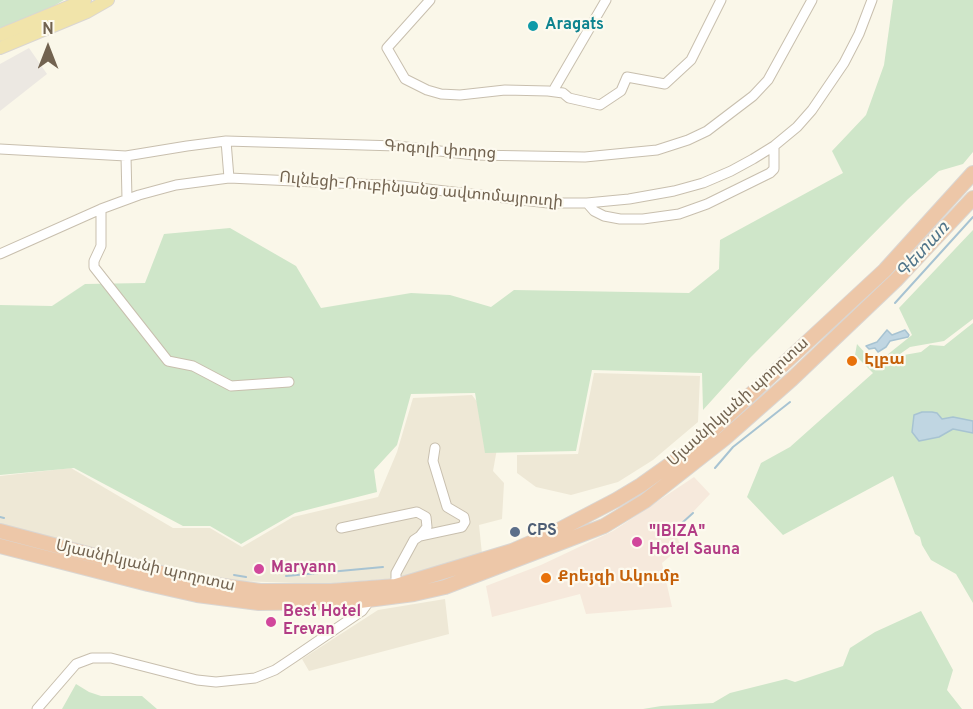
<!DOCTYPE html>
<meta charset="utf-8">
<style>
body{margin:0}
#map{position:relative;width:973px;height:709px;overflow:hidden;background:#faf7e9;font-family:Overpass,sans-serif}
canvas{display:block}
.north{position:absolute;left:18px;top:18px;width:60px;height:60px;-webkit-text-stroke:4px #fdfaef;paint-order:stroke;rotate:0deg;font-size:16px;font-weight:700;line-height:24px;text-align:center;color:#726350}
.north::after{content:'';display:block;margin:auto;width:21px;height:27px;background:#726350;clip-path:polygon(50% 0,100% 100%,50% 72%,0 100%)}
</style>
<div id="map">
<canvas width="973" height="709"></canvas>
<div class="north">N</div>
</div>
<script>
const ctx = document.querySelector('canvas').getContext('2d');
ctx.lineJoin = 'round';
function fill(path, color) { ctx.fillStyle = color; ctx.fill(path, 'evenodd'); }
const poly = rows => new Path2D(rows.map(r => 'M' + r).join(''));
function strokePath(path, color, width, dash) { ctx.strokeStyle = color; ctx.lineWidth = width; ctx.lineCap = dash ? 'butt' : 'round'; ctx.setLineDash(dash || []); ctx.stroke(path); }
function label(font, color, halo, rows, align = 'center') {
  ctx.font = font + ' Overpass,"Noto Sans Armenian",sans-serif'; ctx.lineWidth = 4.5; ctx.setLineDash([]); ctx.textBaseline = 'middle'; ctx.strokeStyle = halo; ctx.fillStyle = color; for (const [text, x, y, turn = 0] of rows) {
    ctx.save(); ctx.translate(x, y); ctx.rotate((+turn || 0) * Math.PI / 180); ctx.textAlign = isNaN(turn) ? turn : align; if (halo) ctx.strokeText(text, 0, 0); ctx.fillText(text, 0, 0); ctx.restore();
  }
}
fill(poly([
 [594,373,700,376,698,422,653,460,618,482,571,495,536,487,517,473,517,455,578,454],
 [472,395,500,432,493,471,504,483,502,519,479,525,482,554,411,577,323,584,239,581,136,564,0,528,0,476,71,468,173,528,210,528,242,547,293,517,378,497,397,452,413,398],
 [445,599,449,634,309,671,302,659,378,610]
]), '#eee8d6');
fill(poly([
 [694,477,710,494,675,531,681,547,662,563,672,607,586,614,580,594,492,617,486,586,541,565,613,531]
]), '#f6e9dc');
fill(poly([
 [29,48,47,74,0,111,0,64]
]), '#ece8e2');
fill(poly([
 [0,0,64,0,47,10,0,28],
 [893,0,973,0,973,152,963,164,939,171,908,199,750,358,703,410,702,373,592,370,576,451,485,453,475,393,411,394,397,445,374,470,377,492,295,513,241,544,210,526,183,526,74,468,0,475,0,305,52,306,85,284,145,283,164,234,230,228,296,266,321,308,411,293,450,295,491,307,514,290,689,293,719,269,720,240,843,173,832,151,866,115,884,65],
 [973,230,973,319,944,341,910,347,877,370,904,355,921,352,930,345,944,346,973,323,973,603,956,574,931,560,922,545,920,537,915,534,893,476,783,535,747,497,761,463,790,447,873,373,855,355,857,344,866,354,868,360,877,363,912,335,899,308],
 [921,611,953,670,947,690,962,709,643,709,661,706,713,703,730,693,786,679,795,682,843,666,850,648,875,632],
 [76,684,89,692,101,696,142,696,157,709,62,709]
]), '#cfe6c9');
const water = poly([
 [887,330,892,335,905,330,909,335,908,337,890,341,886,347,878,352,875,348,869,349,866,346,877,342,887,330],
 [932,412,937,413,942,419,953,417,973,421,973,433,953,429,939,437,919,441,912,432,914,415,922,412,932,412]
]);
fill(water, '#c0d6e2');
strokePath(water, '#a7c3d2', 1.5);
strokePath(poly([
 [895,303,973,217],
 [715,468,733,447,790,402],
 [0,517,4,518],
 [665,530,682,523,693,513],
 [234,575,246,577],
 [286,576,383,567]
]), '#a7c3d2', 2);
const minor = poly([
 [430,0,387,48,405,79,427,90,441,94,460,95,505,90,548,91,563,93,569,98,600,105,621,91,627,77,665,84,691,60,721,0],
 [553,91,606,0],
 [226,141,229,178],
 [0,149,126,156,187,146,226,141,397,146,474,155,585,157,657,150,688,140,707,131,753,96,768,80,812,0],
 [126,156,127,199],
 [587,203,594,211,604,216,620,219,643,219,679,214,707,204,770,173,774,169,774,146],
 [101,209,101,246,94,261,94,267,168,361,193,366,231,386,289,382],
 [0,254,101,209,139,195,176,185,229,178,402,186,548,203,587,203,629,199,674,191,703,183,731,171,753,159,774,146,797,127,812,110,844,63,859,34,872,0],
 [341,528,417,512,426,517,427,527,420,536],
 [396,586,396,573,414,540,420,536,462,527,465,522,464,517,447,507,433,461,435,448],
 [37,709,76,664,92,658,111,658,197,680,216,682,255,678,275,670,293,658,362,611,370,600]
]);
const major = poly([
 [0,35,85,0],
 [0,48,87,12,108,0]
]);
const highway = poly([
 [0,531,195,582,260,591,331,591,396,586,512,551,551,534,616,500,641,485,693,448,885,270,973,173],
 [0,546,148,584,197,595,259,603,352,602,414,594,445,587,604,526,645,501,724,439,792,379,896,280,973,198]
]);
strokePath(minor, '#c8bfae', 11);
strokePath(major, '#dad6d2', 14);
strokePath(highway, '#dad6d2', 16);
strokePath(minor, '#fff', 9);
strokePath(major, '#f1e4aa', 12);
strokePath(highway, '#edc7a8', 14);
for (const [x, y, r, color] of [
 [533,26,6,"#0f9aa8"],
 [852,361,6,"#e8710a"],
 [515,532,6,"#5c6f8a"],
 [637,542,6,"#d1479c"],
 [259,569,6,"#d1479c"],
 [546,578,6,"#e8710a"],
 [271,622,6,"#d1479c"]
]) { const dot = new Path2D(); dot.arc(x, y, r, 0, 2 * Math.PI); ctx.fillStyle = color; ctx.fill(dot); strokePath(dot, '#fdfaef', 2); }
label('bold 16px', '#0d838f', '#fdfaef', [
 ["Aragats",545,26]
], 'left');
label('16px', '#726350', '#fdfaef', [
 ["Գոգոլի փողոց",440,151,4],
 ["Ուլնեցի-Ռուբինյանց ավտոմայրուղի",421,191,5],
 ["Մյասնիկյանի պողոտա",739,403,-42],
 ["Մյասնիկյանի պողոտա",145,567,13]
]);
label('bold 16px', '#c56008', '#fdfaef', [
 ["Էլբա",864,361],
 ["Քրեյզի Ակումբ",558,578]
], 'left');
label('bold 16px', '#4e5e75', '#fdfaef', [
 ["CPS",527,532]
], 'left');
label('bold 16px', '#b23c85', '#fdfaef', [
 ["\"IBIZA\"",649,533],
 ["Hotel Sauna",649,551],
 ["Maryann",271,569],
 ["Best Hotel",283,613],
 ["Erevan",283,631]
], 'left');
label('italic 18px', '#4f7489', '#fdfaef', [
 ["Գետառ",924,251,-48]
]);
</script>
